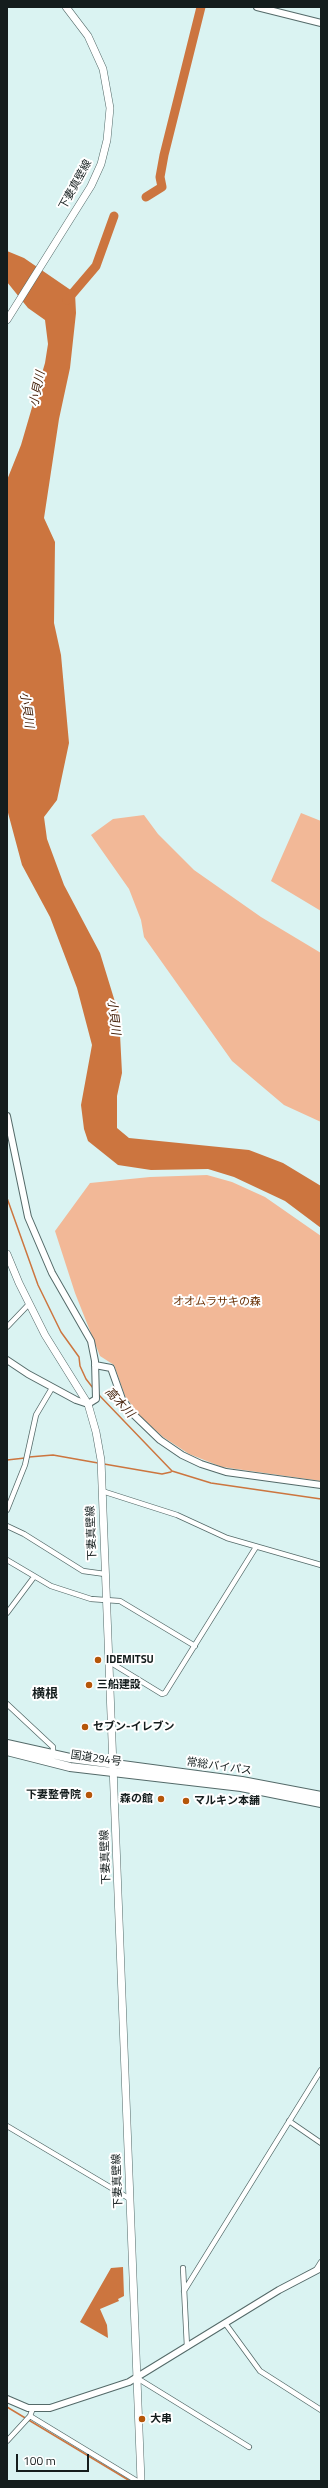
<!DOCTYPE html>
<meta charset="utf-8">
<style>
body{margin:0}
#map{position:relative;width:328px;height:2488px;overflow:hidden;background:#daf3f2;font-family:"Titillium Web",sans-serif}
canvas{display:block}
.frame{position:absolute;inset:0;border:8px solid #141d1d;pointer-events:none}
.scale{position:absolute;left:16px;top:2454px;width:73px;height:18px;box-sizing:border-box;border:2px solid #141d1d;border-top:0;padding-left:5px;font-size:12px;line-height:14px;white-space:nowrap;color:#141d1d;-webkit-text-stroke:3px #fff;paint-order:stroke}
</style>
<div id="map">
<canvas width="328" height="2488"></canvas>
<div class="frame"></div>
<div class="scale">100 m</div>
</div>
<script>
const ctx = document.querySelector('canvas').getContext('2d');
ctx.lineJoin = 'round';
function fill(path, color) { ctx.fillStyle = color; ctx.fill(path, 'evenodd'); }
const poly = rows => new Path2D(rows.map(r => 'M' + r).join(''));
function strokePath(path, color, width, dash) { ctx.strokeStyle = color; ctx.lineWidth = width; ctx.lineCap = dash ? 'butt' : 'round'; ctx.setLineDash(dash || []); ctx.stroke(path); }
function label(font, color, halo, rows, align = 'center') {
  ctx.font = font + ' "Titillium Web","Noto Sans JP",sans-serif'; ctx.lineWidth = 4; ctx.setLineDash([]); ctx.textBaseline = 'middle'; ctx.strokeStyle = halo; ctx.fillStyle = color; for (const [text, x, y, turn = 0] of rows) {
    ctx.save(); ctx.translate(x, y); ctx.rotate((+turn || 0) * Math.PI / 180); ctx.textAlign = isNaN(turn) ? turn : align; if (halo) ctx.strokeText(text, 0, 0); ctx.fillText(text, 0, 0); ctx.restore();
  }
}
fill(poly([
 [301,813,321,821,321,911,271,881],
 [144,815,158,834,194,870,261,917,321,953,321,1122,284,1105,232,1061,144,937,141,920,129,889,91,835,113,819],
 [207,1175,232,1182,265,1197,321,1236,321,1481,222,1467,189,1454,163,1437,139,1415,125,1396,114,1365,100,1356,75,1293,55,1231,90,1183,150,1177]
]), '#f2b897');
fill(poly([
 [7,251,24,258,75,293,76,313,70,368,59,419,44,518,55,542,54,623,61,655,69,743,57,800,44,817,47,839,64,885,100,953,119,1015,122,1073,117,1096,117,1128,129,1138,249,1150,283,1163,321,1186,321,1228,285,1201,234,1177,208,1169,151,1170,118,1165,88,1141,84,1129,81,1105,92,1045,77,988,50,917,22,865,7,809,7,480,21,445,45,363,48,344,45,320,28,308,7,282],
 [123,2267,124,2296,118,2299,119,2301,100,2309,107,2325,108,2338,80,2322,111,2268]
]), '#cc753f');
strokePath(poly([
 [7,1198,38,1285,61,1332,79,1357,80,1366,86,1379,93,1388],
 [98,1394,172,1471,211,1483,321,1499],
 [29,1457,53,1455,98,1463],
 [7,1460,25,1458],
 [104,1464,162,1474,171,1472],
 [7,2407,130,2481]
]), '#cc753f', 1.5);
strokePath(poly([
 [146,197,162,187,160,177,164,155,201,7],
 [67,300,96,266,114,216]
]), '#cc753f', 9);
const minor = poly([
 [7,1327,29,1304],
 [102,1491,177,1515,227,1538,321,1565],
 [7,1510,25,1465,36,1415,52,1388],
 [7,1526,24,1534,83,1571,105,1574],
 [7,1560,51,1586,91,1599,120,1601,195,1646],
 [7,1613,34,1577],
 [108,1661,162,1694,165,1693,256,1547],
 [7,1704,53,1747,53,1755],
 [289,2121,321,2143],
 [7,2126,130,2199],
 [183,2268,187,2347],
 [316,2270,321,2262],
 [184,2291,321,2070],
 [225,2323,260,2371,321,2410],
 [137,2378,249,2447],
 [33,2408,30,2416,137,2481],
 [7,2441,30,2416]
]);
const tertiary = poly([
 [257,7,321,23],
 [7,1116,28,1217,52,1273,91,1341,95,1361,96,1399,88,1404,76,1400,28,1374,7,1360],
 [95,1365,111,1368,122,1399,133,1414,160,1440,182,1455,201,1464,226,1472,321,1485],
 [7,2399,28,2408,50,2408,129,2382,279,2290,321,2268]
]);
const secondary = poly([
 [7,320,91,186,101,164,107,140,110,108,103,69,88,36,66,7],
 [7,1254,19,1283,45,1335,88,1404,96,1432,101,1460,141,2481]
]);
const trunk = poly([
 [7,1744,70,1758,242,1781,321,1796],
 [7,1751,70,1767,241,1787,321,1803]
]);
strokePath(minor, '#546a69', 6);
strokePath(tertiary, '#546a69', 8);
strokePath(secondary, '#546a69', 8);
strokePath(trunk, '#546a69', 10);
strokePath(minor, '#fff', 4.5);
strokePath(tertiary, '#fff', 6);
strokePath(secondary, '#fff', 7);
strokePath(trunk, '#fff', 8);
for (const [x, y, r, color] of [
 [98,1660,4,"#b55609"],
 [89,1685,4,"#b55609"],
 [85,1727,4,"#b55609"],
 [89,1795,4,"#b55609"],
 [161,1799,4,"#b55609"],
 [186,1801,4,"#b55609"],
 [142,2419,4,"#b55609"]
]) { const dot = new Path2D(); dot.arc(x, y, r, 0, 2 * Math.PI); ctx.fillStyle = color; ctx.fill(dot); strokePath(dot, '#fff', 1.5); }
label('11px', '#141d1d', '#fff', [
 ["下妻真壁線",76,185,-61],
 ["下妻真壁線",92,1533,-92],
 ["国道294号",96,1759,8],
 ["常総バイパス",219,1767,8],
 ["下妻真壁線",106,1857,-92],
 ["下妻真壁線",118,2181,-92]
]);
label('11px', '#693005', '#fff', [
 ["オオムラサキの森",217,1302]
]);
label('bold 11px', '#141d1d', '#fff', [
 ["IDEMITSU",106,1660],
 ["三船建設",97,1685],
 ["セブン-イレブン",93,1727],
 ["下妻整骨院",81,1795,"right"],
 ["森の館",153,1799,"right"],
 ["マルキン本舗",194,1801],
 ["大串",150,2419]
], 'left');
label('italic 12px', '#46230c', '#fff', [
 ["小貝川",38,389,-78],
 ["小貝川",26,710,82],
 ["小貝川",113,1017,83],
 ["高木川",119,1403,47]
]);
label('bold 13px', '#141d1d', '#fff', [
 ["横根",45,1695]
]);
</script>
